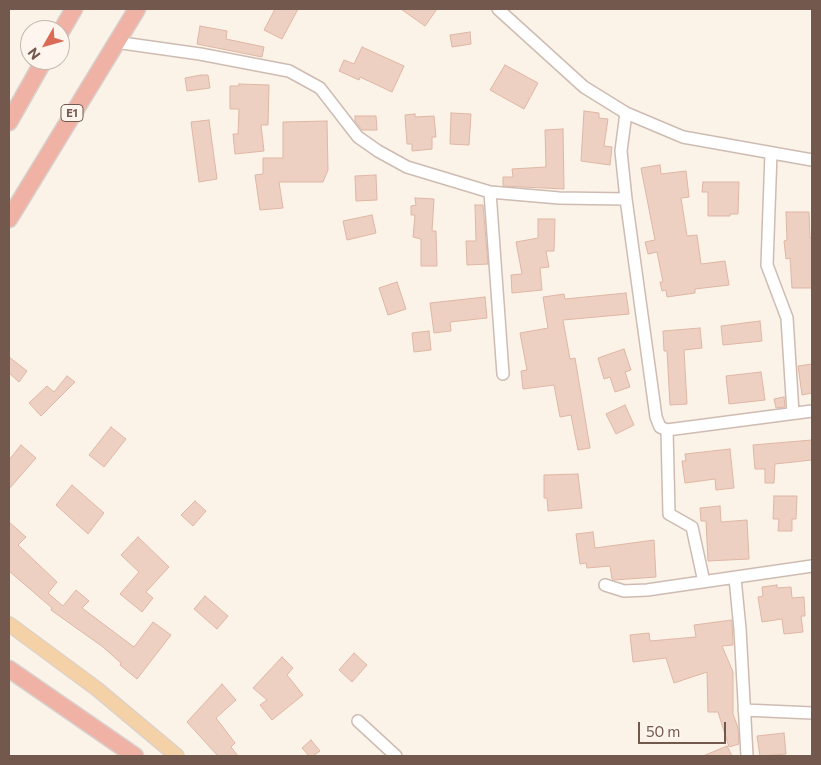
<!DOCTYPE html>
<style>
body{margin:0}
#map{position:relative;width:821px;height:765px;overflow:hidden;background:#fbf2e8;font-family:Commissioner,sans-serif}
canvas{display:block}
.frame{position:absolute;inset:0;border:10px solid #73584e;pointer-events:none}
.north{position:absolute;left:20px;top:20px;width:50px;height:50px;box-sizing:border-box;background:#fef6ee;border:1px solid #c6b7ae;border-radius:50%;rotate:232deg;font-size:14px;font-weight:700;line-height:20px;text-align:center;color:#73584e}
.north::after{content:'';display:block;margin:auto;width:18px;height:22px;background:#da6b57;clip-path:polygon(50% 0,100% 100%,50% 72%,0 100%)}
.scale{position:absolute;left:638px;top:722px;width:88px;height:22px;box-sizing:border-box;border:2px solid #73584e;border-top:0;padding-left:6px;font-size:15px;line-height:18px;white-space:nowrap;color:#73584e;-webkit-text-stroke:4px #fef6ee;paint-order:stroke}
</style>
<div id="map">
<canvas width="821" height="765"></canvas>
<div class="frame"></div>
<div class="north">N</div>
<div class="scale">50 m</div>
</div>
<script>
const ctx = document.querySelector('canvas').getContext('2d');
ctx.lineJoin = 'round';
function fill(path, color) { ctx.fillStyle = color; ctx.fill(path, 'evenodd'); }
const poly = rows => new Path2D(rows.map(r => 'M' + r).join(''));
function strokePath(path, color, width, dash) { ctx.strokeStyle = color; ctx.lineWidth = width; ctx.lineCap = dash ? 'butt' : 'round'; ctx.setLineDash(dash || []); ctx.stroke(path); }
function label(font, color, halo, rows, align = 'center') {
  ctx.font = font + ' Commissioner,sans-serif'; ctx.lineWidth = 4; ctx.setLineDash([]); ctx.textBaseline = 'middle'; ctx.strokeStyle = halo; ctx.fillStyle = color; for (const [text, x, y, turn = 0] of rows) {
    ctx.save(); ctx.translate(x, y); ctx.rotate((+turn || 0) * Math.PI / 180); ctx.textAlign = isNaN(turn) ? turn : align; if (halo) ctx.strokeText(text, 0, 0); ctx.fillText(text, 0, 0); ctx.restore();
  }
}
const building = poly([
 [275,9,298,9,282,39,264,30,275,9],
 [401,9,437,9,425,26,401,9],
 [200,26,227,31,226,39,264,47,262,57,197,44,200,26],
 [470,32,471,44,452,47,450,35,470,32],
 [362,47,404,66,392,92,360,77,359,80,339,71,344,60,354,64,362,47],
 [505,65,538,83,524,109,490,90,505,65],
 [201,75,208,75,210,88,187,91,185,78,201,75],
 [239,84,269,85,268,125,261,125,264,151,235,154,233,134,238,134,239,109,230,109,230,86,239,86,239,84],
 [584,111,599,113,599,118,608,119,604,146,612,147,610,165,581,161,584,111],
 [451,113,471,114,469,145,450,144,451,113],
 [415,114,415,117,434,116,436,137,432,137,432,149,412,151,412,144,407,144,405,115,415,114],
 [355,116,376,116,377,130,362,130,355,121,355,116],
 [209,120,217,179,199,182,191,122,209,120],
 [327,121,328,170,323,182,279,182,283,208,260,210,255,175,263,174,263,158,283,158,283,122,327,121],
 [563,129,564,189,503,186,503,177,513,177,512,169,546,167,545,130,563,129],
 [660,165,661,174,686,171,689,197,681,198,687,236,697,235,701,264,725,261,729,285,695,289,695,293,667,297,666,290,662,291,660,282,663,282,657,252,648,254,645,242,655,240,641,168,660,165],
 [376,175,377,200,356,201,355,176,376,175],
 [703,182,739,182,738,214,730,214,730,216,708,216,708,192,702,192,703,182],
 [415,198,434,199,432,231,436,231,437,266,421,266,421,239,413,237,415,215,411,215,411,206,416,205,415,198],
 [475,205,483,205,488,264,467,265,466,241,476,241,475,205],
 [786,212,809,212,810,238,812,238,812,288,792,288,790,258,786,259,784,241,787,240,786,212],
 [372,215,376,233,347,240,343,221,372,215],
 [538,219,555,219,554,251,546,251,549,267,540,268,542,290,512,293,511,275,522,274,516,242,538,238,538,219],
 [397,282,406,309,388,315,379,288,397,282],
 [626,293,629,314,563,320,570,359,575,358,590,448,578,450,571,415,560,417,554,385,523,389,521,371,527,370,520,333,548,328,543,297,564,294,565,299,626,293],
 [485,297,487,318,450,322,451,331,434,333,430,303,485,297],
 [760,321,762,341,723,345,721,326,760,321],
 [700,328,702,348,684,350,687,404,670,405,667,351,664,351,663,331,700,328],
 [429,331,431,350,414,352,412,333,429,331],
 [624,349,631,370,625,372,630,387,615,392,610,377,604,379,598,358,624,349],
 [9,357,27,371,19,382,9,373,9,357],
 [812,364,812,393,802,395,798,366,812,364],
 [761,372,765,400,729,404,726,376,761,372],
 [67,376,75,382,41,416,29,403,47,386,54,392,67,376],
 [784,397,785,407,776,408,774,399,784,397],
 [625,405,634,425,616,434,606,414,625,405],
 [111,427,126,439,104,467,89,455,111,427],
 [812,440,812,460,775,464,774,483,765,483,765,469,755,469,753,445,812,440],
 [21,445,36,458,9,489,9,460,21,445],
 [730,449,734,488,716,490,715,479,685,483,682,461,686,461,685,454,730,449],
 [578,474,582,508,548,511,547,498,544,498,544,475,578,474],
 [72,485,104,513,88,534,56,505,72,485],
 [774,496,797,496,796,519,792,519,792,531,778,531,779,519,773,519,774,496],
 [195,501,206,511,193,526,181,515,195,501],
 [720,506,721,522,747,520,749,559,708,561,706,521,701,521,700,508,720,506],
 [9,522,26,537,18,545,57,582,48,593,63,606,76,590,89,601,82,608,134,647,153,622,171,635,137,679,120,665,121,663,103,647,51,610,52,608,9,571,9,522],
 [593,532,595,548,654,540,656,577,614,580,612,579,610,566,587,568,586,563,580,564,576,534,593,532],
 [138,537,169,567,146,592,153,598,142,612,120,594,139,572,121,555,138,537],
 [777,585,777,588,791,587,792,598,804,597,805,616,801,616,803,632,784,634,782,619,762,622,758,597,763,596,762,587,777,585],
 [205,596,228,616,217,629,194,609,205,596],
 [732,620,733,645,722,646,733,672,733,714,738,728,739,744,729,747,718,712,708,712,707,672,674,683,666,658,633,662,630,635,649,633,650,641,696,637,694,625,732,620],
 [354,653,367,665,352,682,339,670,354,653],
 [282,657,293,668,287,675,303,695,272,720,260,705,267,700,253,688,282,657],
 [222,684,236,700,216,718,235,743,231,747,238,756,218,756,187,722,222,684],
 [784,733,786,754,760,756,757,736,784,733],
 [311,740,320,751,313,756,309,756,302,748,311,740],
 [727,746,732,756,703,756,727,746]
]);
fill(building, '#eed0c2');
strokePath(building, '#dfb6a3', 1);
const minor = poly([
 [498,9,584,87,626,113,683,137,812,160],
 [115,42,200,54,289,71,320,88,358,137,378,151,407,167,490,192,559,198,626,199],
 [626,113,621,151,626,199,656,417,660,427,667,430,812,411],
 [771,153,767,265,787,318,793,413],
 [490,192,503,374],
 [667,430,669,514,692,527,704,582],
 [735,578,740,629,747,756],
 [605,585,624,591,647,590,812,566],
 [744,710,812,713],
 [358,721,396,756]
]);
const major = poly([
 [9,624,97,689,177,756]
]);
const highway = poly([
 [60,33,74,9],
 [9,122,44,60],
 [9,219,137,9],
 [9,669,135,756]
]);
strokePath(minor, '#cebcb2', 14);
strokePath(major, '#d8d0cd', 16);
strokePath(highway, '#d8d0cd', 19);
strokePath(minor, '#fff', 11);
strokePath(major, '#f4d1a6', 14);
strokePath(highway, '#f0b2a4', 16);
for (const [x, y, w] of [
 [72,113,22]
]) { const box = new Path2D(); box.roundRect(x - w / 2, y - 8.5, w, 17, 4); ctx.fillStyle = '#fef6ee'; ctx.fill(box); strokePath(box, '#73584e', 1); }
label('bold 11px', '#73584e', null, [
 ["E1",72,113]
]);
</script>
